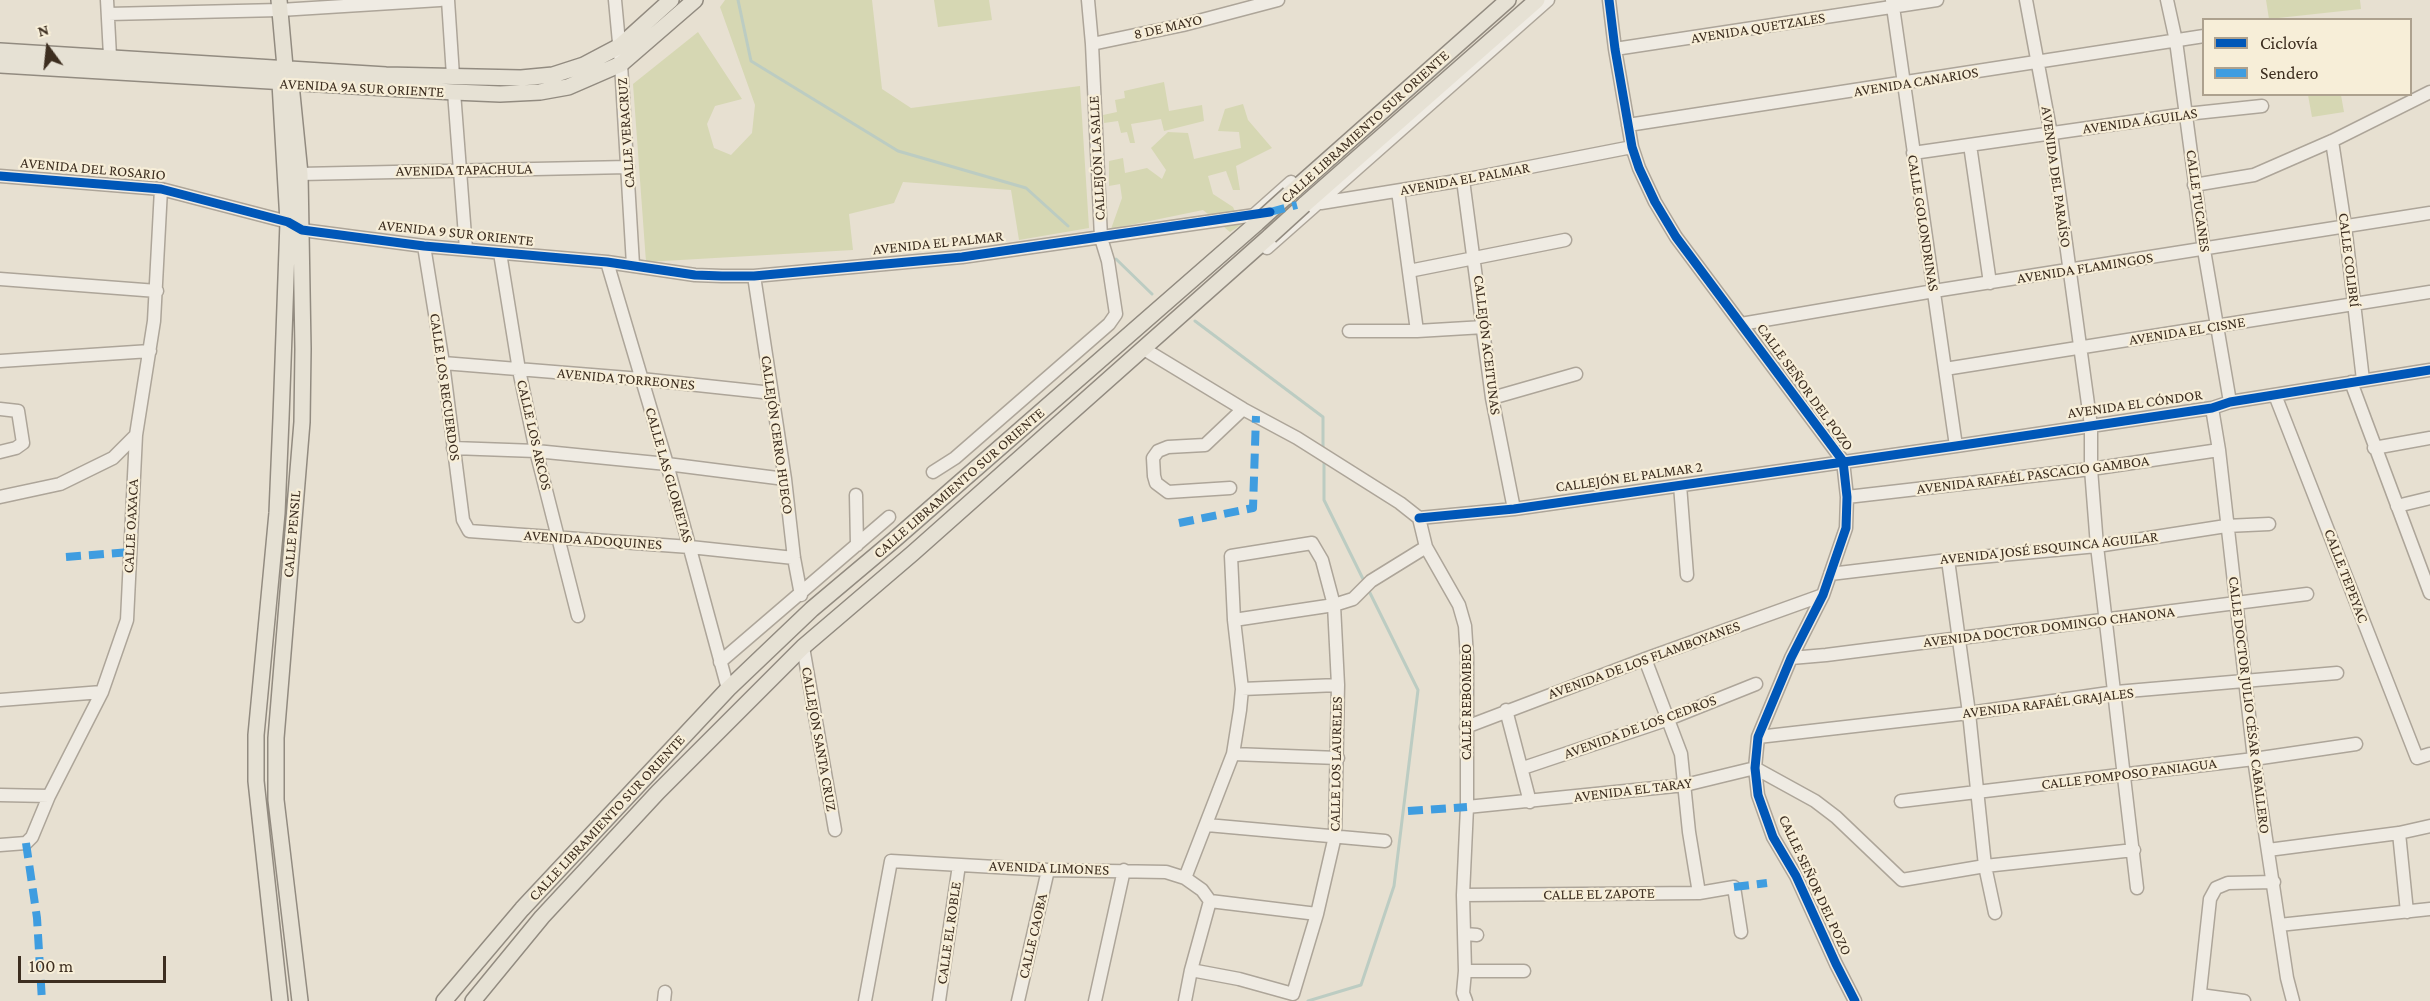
<!DOCTYPE html>
<meta charset="utf-8">
<style>
body{margin:0}
#map{position:relative;width:2430px;height:1001px;overflow:hidden;background:#e7e0d1;font-family:"Crimson Pro",serif}
canvas{display:block}
.legend{position:absolute;left:2202px;top:18px;width:210px;height:78px;box-sizing:border-box;background:#f7eed8;border:2px solid #ada18e;margin:0;padding:8px 10px;list-style:none;font-size:18px;color:#3d2e20}
.legend li{display:flex;align-items:center;gap:12px;height:30px}
.legend b{width:30px;border:2px solid #ada18e}
.north{position:absolute;left:18px;top:18px;width:60px;height:60px;-webkit-text-stroke:4px #f7eed8;paint-order:stroke;rotate:345deg;font-size:16px;font-weight:700;line-height:24px;text-align:center;color:#3d2e20}
.north::after{content:'';display:block;margin:auto;width:21px;height:27px;background:#3d2e20;clip-path:polygon(50% 0,100% 100%,50% 72%,0 100%)}
.scale{position:absolute;left:18px;top:956px;width:148px;height:27px;box-sizing:border-box;border:3px solid #3d2e20;border-top:0;padding-left:8px;font-size:18px;line-height:21px;white-space:nowrap;color:#3d2e20;-webkit-text-stroke:4px #f7eed8;paint-order:stroke}
</style>
<div id="map">
<canvas width="2430" height="1001"></canvas>
<ul class="legend">
<li><b style="height:8px;background:#0057b8"></b>Ciclovía</li>
<li><b style="height:8px;background:#3f9de0"></b>Sendero</li>
</ul>
<div class="north">N</div>
<div class="scale">100 m</div>
</div>
<script>
const ctx = document.querySelector('canvas').getContext('2d');
ctx.lineJoin = 'round';
function fill(path, color) { ctx.fillStyle = color; ctx.fill(path, 'evenodd'); }
const poly = rows => new Path2D(rows.map(r => 'M' + r).join(''));
function strokePath(path, color, width, dash) { ctx.strokeStyle = color; ctx.lineWidth = width; ctx.lineCap = dash ? 'butt' : 'round'; ctx.setLineDash(dash || []); ctx.stroke(path); }
function label(font, color, halo, rows, align = 'center') {
  ctx.font = font + ' "Crimson Pro",serif'; ctx.lineWidth = 4.5; ctx.setLineDash([]); ctx.textBaseline = 'middle'; ctx.strokeStyle = halo; ctx.fillStyle = color; for (const [text, x, y, turn = 0] of rows) {
    ctx.save(); ctx.translate(x, y); ctx.rotate((+turn || 0) * Math.PI / 180); ctx.textAlign = isNaN(turn) ? turn : align; if (halo) ctx.strokeText(text, 0, 0); ctx.fillText(text, 0, 0); ctx.restore();
  }
}
fill(poly([
 [725,0,872,0,882,89,911,108,1080,86,1089,228,1019,240,1011,190,903,182,894,203,849,214,853,250,646,262,633,84,698,32,742,99,715,106,707,124,714,148,731,155,752,133,755,105,720,7],
 [934,0,989,0,992,20,938,27],
 [2266,0,2360,0,2361,9,2269,19],
 [1164,82,1169,111,1202,105,1204,121,1164,131,1161,119,1131,124,1135,143,1130,143,1127,132,1121,133,1118,121,1104,123,1103,115,1117,112,1115,100,1125,98,1124,91],
 [2308,95,2341,95,2344,112,2312,117],
 [1243,104,1248,120,1272,148,1236,166,1240,190,1233,190,1226,171,1208,176,1213,194,1233,207,1241,225,1230,232,1203,210,1111,229,1122,198,1120,184,1109,186,1109,161,1123,158,1125,173,1147,168,1162,179,1166,170,1151,148,1168,132,1188,133,1194,159,1241,148,1239,132,1218,131,1225,109]
]), '#d6d7b3');
strokePath(poly([
 [738,0,751,61,898,151,1026,188,1068,226],
 [1116,259,1152,294],
 [1195,321,1323,417,1323,451],
 [1324,458,1324,500,1365,583],
 [1308,1001,1361,985,1394,886,1418,690,1368,589]
]), '#bcccc2', 3);
const minor = poly([
 [107,0,110,56],
 [448,0,453,76],
 [615,0,621,64,633,265],
 [1609,0,1615,49,1632,147,1639,168,1655,202,1676,237,1843,461,1847,497,1846,528,1823,595,1791,658,1758,737,1755,768,1758,795,1773,837,1796,876,1836,964,1855,1001],
 [1892,0,1956,446],
 [2026,0,2051,134,2091,426,2091,469,2097,546,2137,888],
 [2167,0,2176,41,2204,250,2230,402],
 [108,14,280,10,440,0],
 [1092,44,1183,25,1278,0],
 [1615,49,1937,0],
 [454,92,466,249],
 [1628,125,2204,36],
 [2332,141,2345,226,2363,380],
 [1970,145,1990,283],
 [1913,153,2186,114,2262,106],
 [300,174,628,167],
 [0,176,161,189,288,222,302,230,424,246,607,262,695,275,722,276,754,276,962,257,1269,213],
 [1463,180,1492,398,1514,509],
 [2194,185,2254,175,2332,141,2430,92],
 [1398,191,1417,331],
 [1321,203,1463,180,1632,147],
 [1255,214,1291,182],
 [424,246,443,363,463,520,469,531,690,547,794,558],
 [1267,248,1548,0],
 [500,253,519,370,536,451,578,616],
 [607,262,667,464,728,689],
 [1409,271,1565,240],
 [754,276,785,479,794,558,801,595],
 [0,279,157,291],
 [1741,324,1934,291,2430,213],
 [1349,331,1417,331,1484,327],
 [1144,349,1243,409,1297,438,1400,503,1419,518,1426,547,1459,605,1465,626,1467,657,1467,807,1463,895,1465,971,1463,993,1466,1001],
 [0,361,150,351],
 [443,363,641,379,772,393],
 [1945,369,2430,292],
 [2351,382,2430,593],
 [2275,395,2417,758,2430,754],
 [1492,398,1576,374],
 [2212,408,2219,450,2254,759,2287,978,2293,1001],
 [0,409,18,411,23,443,16,448,0,452],
 [453,448,536,451,667,464,785,479],
 [2374,448,2430,438],
 [933,472,955,458,1109,324,1116,314,1108,261,1101,238,1092,44,1088,0],
 [1680,485,1687,575],
 [1230,488,1168,492,1156,483,1154,476,1153,458,1158,451,1168,447,1205,445,1243,409],
 [856,495,857,545],
 [0,497,60,484,113,458,136,435],
 [1847,497,2091,469,2219,450],
 [2397,506,2430,498],
 [1419,518,1514,509,1956,446,2212,408,2230,402,2430,370],
 [1948,560,1969,713,1985,866,1995,913],
 [1830,574,1948,560,2097,546,2226,526,2269,524],
 [1234,620,1334,605,1353,599,1371,581,1426,547],
 [803,647,835,830],
 [1791,658,1826,655,2307,594],
 [1645,659,1681,754,1689,832,1699,893],
 [720,662,889,517],
 [1242,689,1338,685],
 [0,700,102,692],
 [1506,710,1530,802],
 [1466,727,1645,659,1823,595],
 [1758,737,1969,713,2116,692,2337,673],
 [1233,754,1338,758],
 [1523,768,1666,720,1756,684],
 [0,795,49,796],
 [1901,801,2254,759,2356,744],
 [1467,807,1685,785,1755,768,1815,801,1836,817,1902,880,1985,866,2134,850],
 [1207,825,1385,841],
 [2399,833,2407,912],
 [0,845,26,843,32,837,49,796,102,692,127,620,136,435,154,321,161,189],
 [2268,850,2399,833,2430,826],
 [1185,878,1233,754,1240,710,1242,689,1234,620,1231,556,1312,543,1322,560,1334,605,1338,685,1335,836,1317,914,1293,994,1239,979,1191,970],
 [1463,895,1699,893,1734,887,1741,932],
 [1210,901,1317,914],
 [2279,925,2430,909],
 [1465,934,1477,935],
 [1465,971,1524,971],
 [2200,995,2244,1001],
 [664,1001,665,992],
 [865,1001,891,861,1048,870,1166,872,1185,878,1202,890,1210,901,1191,970,1185,1001],
 [939,1001,959,865],
 [1018,1001,1048,870],
 [1095,1001,1124,870],
 [2199,1001,2210,899,2216,888,2228,883,2274,882]
]);
const major = poly([
 [279,0,285,67,291,84,300,174,303,349,302,422,276,738,276,800,300,1001],
 [0,51,386,75,521,78,553,75,584,65,620,46,671,0],
 [0,65,454,92,500,94,540,92,568,87,621,64,695,0],
 [1289,194,1508,0],
 [1304,205,1537,0],
 [280,1001,256,781,256,735,277,513,281,418,288,222,280,83,285,67],
 [444,1001,522,909,728,689,812,609,894,540,1257,223],
 [473,1001,542,917,658,792,803,647,913,553,1270,236]
]);
strokePath(minor, '#ada599', 15);
strokePath(major, '#928b80', 18);
strokePath(minor, '#efebe3', 12);
strokePath(major, '#e6e1d4', 15);
const majorBridge = poly([
 [1257,223,1289,194],
 [1270,236,1304,205]
]);
strokePath(majorBridge, '#928b80', 18, []);
strokePath(majorBridge, '#e6e1d4', 15);
strokePath(poly([
 [1270,212,1297,205],
 [1179,523,1253,508,1256,416],
 [66,557,130,552],
 [1408,811,1467,807],
 [26,843,37,918,42,1001],
 [1734,887,1767,883]
]), '#3f9de0', 8, [15, 8]);
strokePath(poly([
 [1609,0,1615,49,1632,147,1639,168,1655,202,1676,237,1843,461,1847,497,1846,528,1823,595,1791,658,1758,737,1755,768,1758,795,1773,837,1796,876,1836,964,1855,1001],
 [0,176,161,189,288,222,302,230,424,246,607,262,695,275,722,276,754,276,962,257,1270,212],
 [1419,518,1514,509,1956,446,2212,408,2230,402,2430,370]
]), '#0057b8', 9);
label('15px', '#3d2e20', '#f7eed8', [
 ["8 DE MAYO",1168,27,-13],
 ["AVENIDA QUETZALES",1758,28,-9],
 ["AVENIDA CANARIOS",1916,82,-9],
 ["AVENIDA 9A SUR ORIENTE",362,88,3],
 ["AVENIDA ÁGUILAS",2140,121,-8],
 ["CALLE LIBRAMIENTO SUR ORIENTE",1365,127,-42],
 ["CALLE VERACRUZ",626,133,-94],
 ["CALLEJÓN LA SALLE",1097,158,-93],
 ["AVENIDA DEL ROSARIO",93,169,5],
 ["AVENIDA TAPACHULA",464,170,-1],
 ["AVENIDA DEL PARAÍSO",2056,177,82],
 ["AVENIDA EL PALMAR",1465,179,-10],
 ["CALLE TUCANES",2198,201,82],
 ["CALLE GOLONDRINAS",1923,223,81],
 ["AVENIDA 9 SUR ORIENTE",456,233,6],
 ["AVENIDA EL PALMAR",938,243,-6],
 ["CALLE COLIBRÍ",2349,260,83],
 ["AVENIDA FLAMINGOS",2085,268,-9],
 ["AVENIDA EL CISNE",2187,331,-9],
 ["CALLEJÓN ACEITUNAS",1487,345,83],
 ["AVENIDA TORREONES",626,379,5],
 ["CALLE LOS RECUERDOS",445,387,82],
 ["CALLE SEÑOR DEL POZO",1805,387,54],
 ["AVENIDA EL CÓNDOR",2135,404,-8],
 ["CALLE LOS ARCOS",534,435,77],
 ["CALLEJÓN CERRO HUECO",777,435,82],
 ["CALLE LAS GLORIETAS",669,475,74],
 ["AVENIDA RAFAÉL PASCACIO GAMBOA",2033,475,-7],
 ["CALLEJÓN EL PALMAR 2",1629,477,-8],
 ["CALLE LIBRAMIENTO SUR ORIENTE",959,483,-41],
 ["CALLE OAXACA",131,526,-87],
 ["CALLE PENSIL",292,534,-85],
 ["AVENIDA ADOQUINES",593,540,4],
 ["AVENIDA JOSÉ ESQUINCA AGUILAR",2049,548,-6],
 ["CALLE TEPEYAC",2346,576,69],
 ["AVENIDA DOCTOR DOMINGO CHANONA",2049,627,-7],
 ["AVENIDA DE LOS FLAMBOYANES",1644,660,-20],
 ["CALLE REBOMBEO",1466,702,-90],
 ["AVENIDA RAFAÉL GRAJALES",2048,703,-7],
 ["CALLE DOCTOR JULIO CÉSAR CABALLERO",2249,705,83],
 ["AVENIDA DE LOS CEDROS",1640,727,-20],
 ["CALLEJÓN SANTA CRUZ",819,739,80],
 ["CALLE LOS LAURELES",1336,764,-89],
 ["CALLE POMPOSO PANIAGUA",2129,774,-7],
 ["AVENIDA EL TARAY",1633,790,-7],
 ["CALLE LIBRAMIENTO SUR ORIENTE",607,818,-47],
 ["AVENIDA LIMONES",1049,868,2],
 ["CALLE SEÑOR DEL POZO",1815,885,65],
 ["CALLE EL ZAPOTE",1599,894,-1],
 ["CALLE EL ROBLE",949,933,-82],
 ["CALLE CAOBA",1033,936,-77]
]);
</script>
